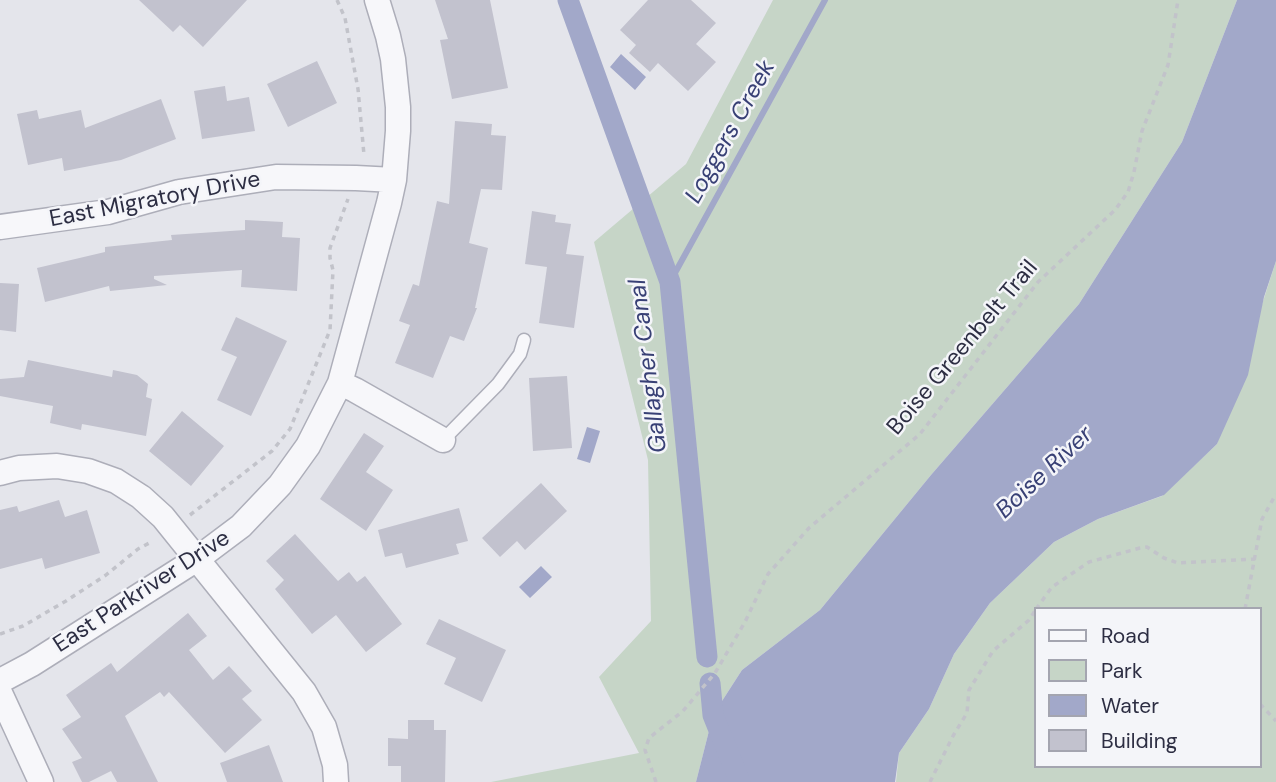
<!DOCTYPE html>
<style>
body{margin:0}
#map{position:relative;width:1276px;height:782px;overflow:hidden;background:#e4e5eb;font-family:"DM Sans",sans-serif}
canvas{display:block}
.legend{position:absolute;left:1034px;top:607px;width:228px;height:161px;box-sizing:border-box;background:#f4f5f9;border:2px solid #a4a5b0;margin:0;padding:9px 12px;list-style:none;font-size:21px;color:#2d2e43}
.legend li{display:flex;align-items:center;gap:14px;height:35px}
.legend b{width:35px;border:2px solid #a4a5b0}
</style>
<div id="map">
<canvas width="1276" height="782"></canvas>
<ul class="legend">
<li><b style="height:9px;background:#f7f7fa"></b>Road</li>
<li><b style="height:19px;background:#c6d5c7"></b>Park</li>
<li><b style="height:19px;background:#a2a8c9"></b>Water</li>
<li><b style="height:19px;background:#c2c2ce"></b>Building</li>
</ul>
</div>
<script>
const ctx = document.querySelector('canvas').getContext('2d');
ctx.lineJoin = 'round';
function fill(path, color) { ctx.fillStyle = color; ctx.fill(path, 'evenodd'); }
const poly = rows => new Path2D(rows.map(r => 'M' + r).join(''));
function strokePath(path, color, width, dash) { ctx.strokeStyle = color; ctx.lineWidth = width; ctx.lineCap = dash ? 'butt' : 'round'; ctx.setLineDash(dash || []); ctx.stroke(path); }
function label(font, color, halo, rows, align = 'center') {
  ctx.font = font + ' "DM Sans",sans-serif'; ctx.lineWidth = 5; ctx.setLineDash([]); ctx.textBaseline = 'middle'; ctx.strokeStyle = halo; ctx.fillStyle = color; for (const [text, x, y, turn = 0] of rows) {
    ctx.save(); ctx.translate(x, y); ctx.rotate((+turn || 0) * Math.PI / 180); ctx.textAlign = isNaN(turn) ? turn : align; if (halo) ctx.strokeText(text, 0, 0); ctx.fillText(text, 0, 0); ctx.restore();
  }
}
fill(poly([
 [773,0,1237,0,1182,142,1079,304,931,475,820,610,742,670,713,715,696,782,491,782,639,753,599,677,651,621,648,460,594,242,686,164],
 [1276,261,1276,782,896,782,899,753,929,709,954,654,990,603,1054,542,1098,519,1162,496,1217,444],
 [1036,609,1260,609,1260,766,1036,766]
]), '#c6d5c7');
fill(poly([
 [1237,0,1276,0,1276,261,1264,297,1248,375,1217,444,1164,495,1098,519,1054,542,990,603,954,654,929,709,899,753,895,782,696,782,713,715,742,670,820,610,931,475,1079,304,1182,142],
 [621,54,646,77,635,90,610,67],
 [587,427,600,431,590,463,577,459],
 [541,566,552,577,530,598,519,587]
]), '#a2a8c9');
strokePath(poly([
 [670,282,825,0]
]), '#a2a8c9', 6);
strokePath(poly([
 [568,0,670,282,707,657],
 [710,683,713,715,740,782]
]), '#a2a8c9', 21);
fill(poly([
 [139,0,247,0,203,47,180,25,173,32],
 [435,0,490,0,508,88,452,99,440,40,448,39],
 [648,0,691,0,716,23,696,44,716,62,688,91,658,63,650,72,629,53,636,45,620,30],
 [317,61,337,103,288,127,267,84],
 [225,86,227,101,249,97,255,131,202,139,194,91],
 [161,99,176,139,121,160,64,171,62,158,28,165,17,114,37,110,39,119,81,110,85,128],
 [455,121,492,124,491,135,506,136,502,190,481,189,469,243,488,248,475,308,477,308,464,341,450,336,433,378,395,363,410,325,399,321,413,284,419,286,437,201,449,204],
 [532,211,556,215,555,222,571,224,566,254,584,256,574,328,539,323,547,267,525,264],
 [245,220,283,222,282,237,300,238,297,291,241,287,242,270,154,276,154,279,167,285,110,291,109,286,45,302,37,268,105,252,105,247,172,240,171,235,245,230],
 [0,283,19,284,16,332,0,330],
 [236,317,287,341,251,416,217,400,237,357,221,350],
 [28,360,112,377,113,370,137,375,148,384,146,397,152,399,146,436,82,424,81,430,50,423,53,406,0,396,0,379,24,377],
 [567,376,572,448,533,451,529,378],
 [182,411,224,446,191,486,149,451],
 [364,433,384,446,366,472,393,490,366,531,320,499],
 [541,483,567,511,525,550,517,541,500,557,482,538],
 [59,500,65,517,87,510,100,553,45,569,42,558,0,569,0,510,17,506,19,512],
 [459,508,468,541,456,544,459,554,406,568,402,553,385,557,378,530],
 [295,534,338,581,349,572,357,582,365,576,402,624,366,652,336,615,312,634,275,589,284,580,266,561],
 [188,613,207,636,189,650,213,680,229,666,252,691,242,699,262,720,225,753,169,692,164,697,160,692,125,716,158,782,117,782,111,771,89,782,82,782,72,762,82,758,62,729,81,717,66,695,111,663,117,672],
 [439,619,506,650,482,702,444,684,456,658,426,644],
 [408,720,434,720,434,730,446,730,445,782,401,782,401,766,388,766,388,738,408,739],
 [269,745,283,782,227,782,220,763]
]), '#c2c2ce');
const lane = poly([
 [443,440,498,384,520,354,524,340]
]);
const street = poly([
 [0,227,108,212,179,192,276,177,356,178,394,180],
 [340,383,355,390,443,440],
 [0,473,19,468,57,466,88,471,116,481,141,497,163,517,304,692,324,727,335,765,336,782],
 [0,681,32,664,197,559,241,526,280,485,308,446,340,383,389,203,394,180,398,131,398,107,393,59,388,36,377,0],
 [0,693,41,782]
]);
strokePath(lane, '#adaeb9', 15);
strokePath(street, '#adaeb9', 27);
strokePath(poly([
 [337,0,345,18,358,89,364,155],
 [190,515,272,451,290,429,330,330,333,270,330,258,330,248,348,199],
 [1036,609,1052,587,1089,562,1140,548,1147,547,1164,558,1178,563,1255,559],
 [1245,609,1262,519,1276,494],
 [0,634,23,626,66,601,106,575,138,549,153,541],
 [1260,704,1276,721],
 [656,782,645,750,649,738,683,711,715,673,745,622,768,574,809,528,920,434,1038,282,1115,210,1128,192,1134,172,1142,131,1168,65,1178,0],
 [930,782,953,736,967,713,969,690,993,651,1029,620,1036,609]
]), '#c2c3ca', 3.5, [5, 5]);
strokePath(lane, '#f7f7fa', 12);
strokePath(street, '#f7f7fa', 24);
label('23px', '#2d2e43', '#f4f5f9', [
 ["East Migratory Drive",155,200,-11],
 ["Boise Greenbelt Trail",963,348,-50],
 ["East Parkriver Drive",142,592,-33]
]);
label('italic 24px', '#384075', '#f4f5f9', [
 ["Loggers Creek",731,132,-61],
 ["Gallagher Canal",649,366,-97],
 ["Boise River",1045,473,-43]
]);
</script>
